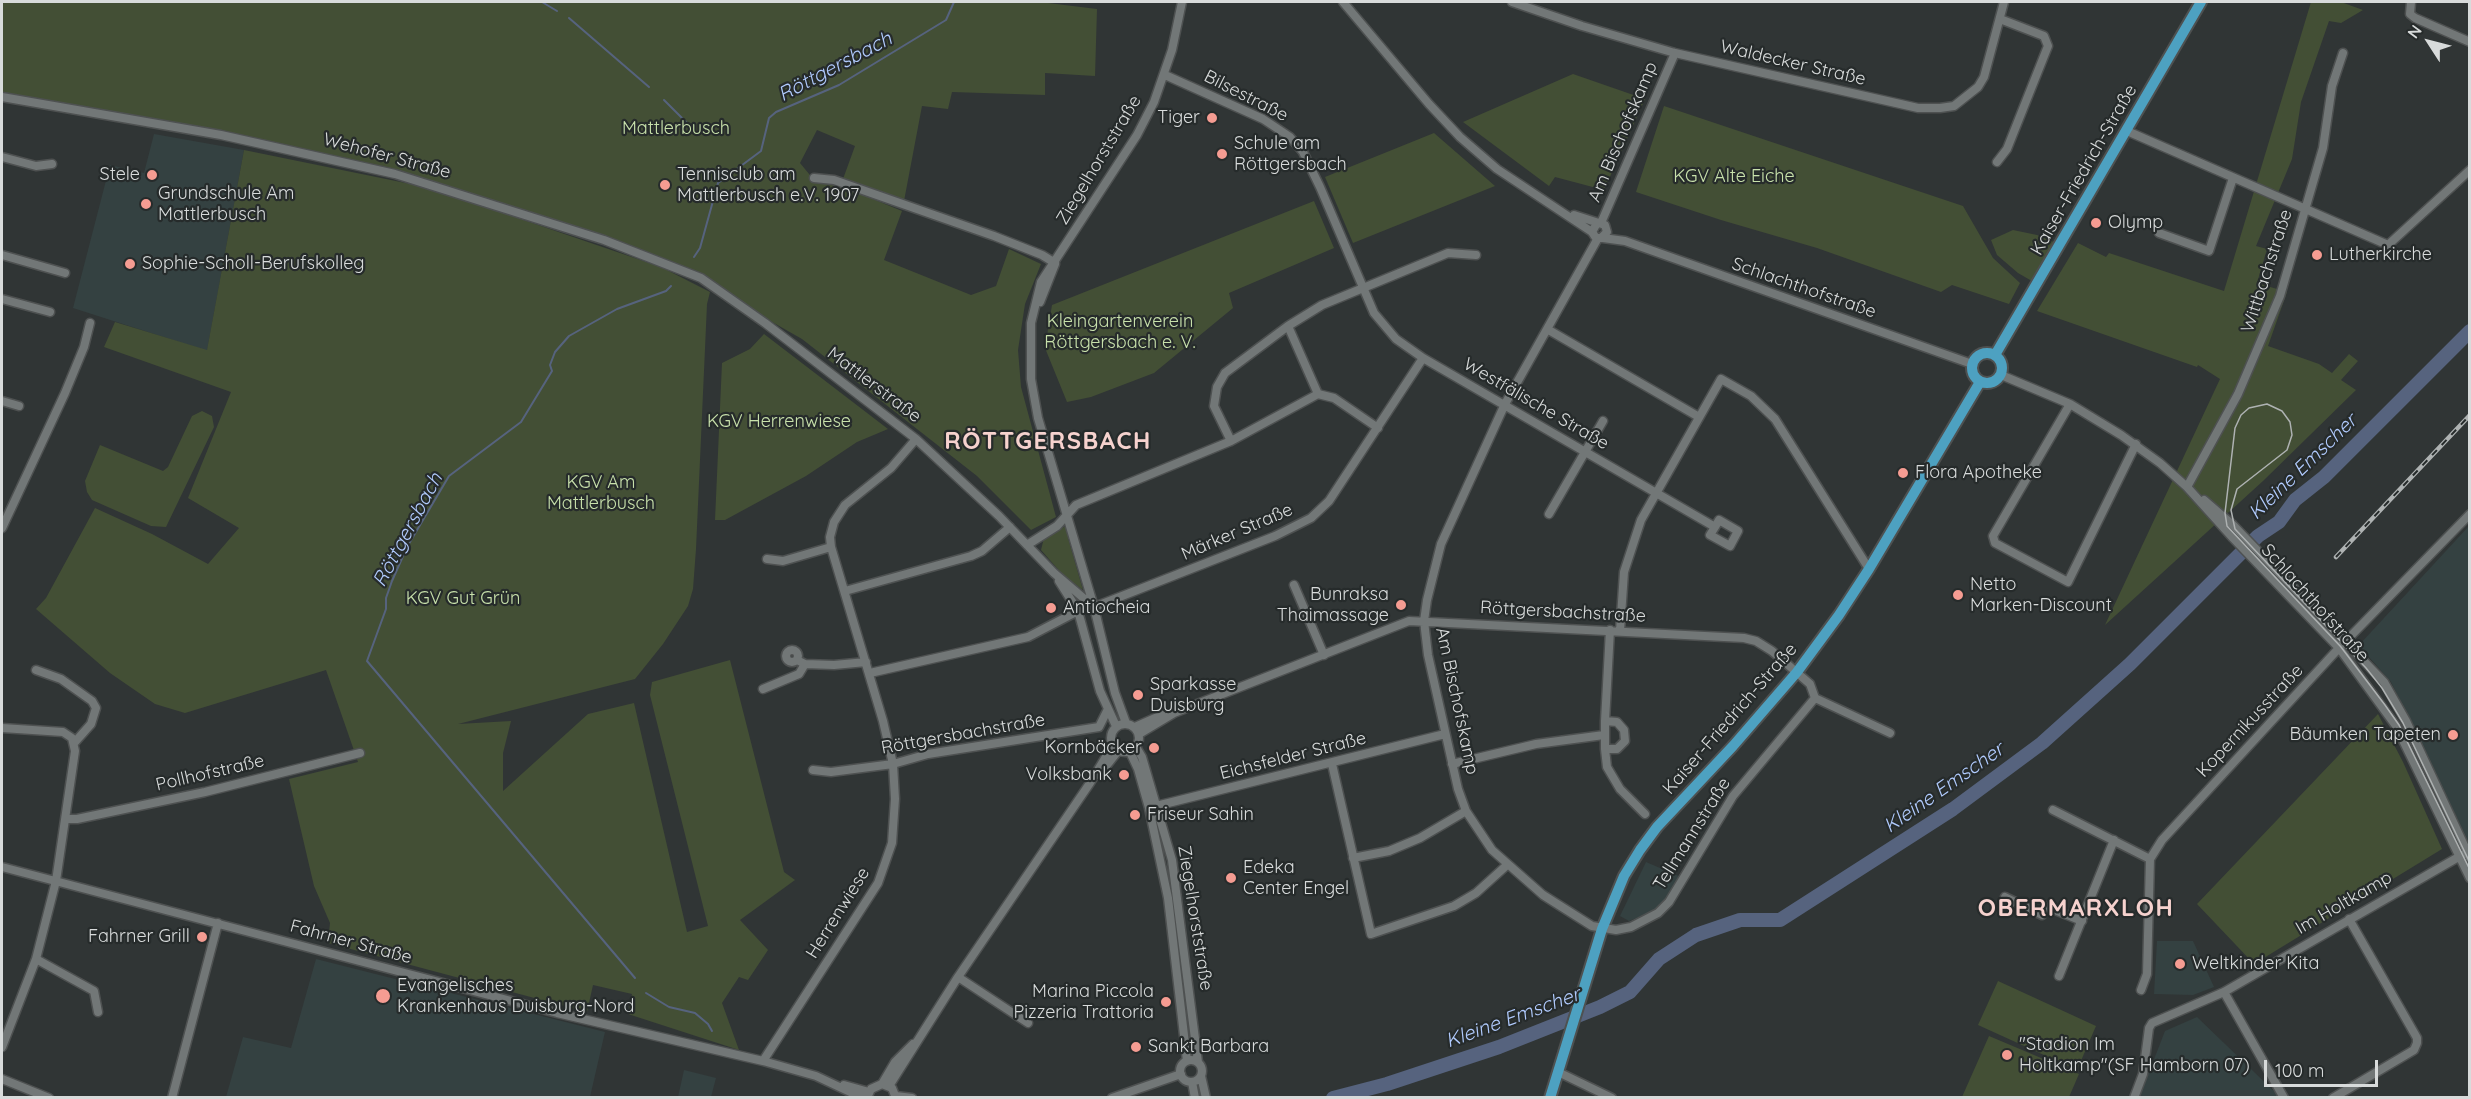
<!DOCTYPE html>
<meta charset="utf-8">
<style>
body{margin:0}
#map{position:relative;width:2471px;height:1099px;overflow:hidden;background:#303535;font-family:Quicksand,sans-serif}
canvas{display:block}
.frame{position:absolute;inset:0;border:3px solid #d8dbdb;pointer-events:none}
.north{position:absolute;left:2399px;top:12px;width:60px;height:60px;-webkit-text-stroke:4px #262b2b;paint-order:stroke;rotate:306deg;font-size:16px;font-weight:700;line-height:24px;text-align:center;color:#d8dbdb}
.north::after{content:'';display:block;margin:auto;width:21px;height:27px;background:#d8dbdb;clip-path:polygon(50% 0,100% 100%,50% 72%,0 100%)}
.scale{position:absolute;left:2264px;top:1060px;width:114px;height:27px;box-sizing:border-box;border:3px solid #d8dbdb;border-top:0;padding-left:8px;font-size:18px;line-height:21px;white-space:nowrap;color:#d8dbdb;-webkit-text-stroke:4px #262b2b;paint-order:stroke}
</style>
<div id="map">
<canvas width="2471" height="1099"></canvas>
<div class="frame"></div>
<div class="north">N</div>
<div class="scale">100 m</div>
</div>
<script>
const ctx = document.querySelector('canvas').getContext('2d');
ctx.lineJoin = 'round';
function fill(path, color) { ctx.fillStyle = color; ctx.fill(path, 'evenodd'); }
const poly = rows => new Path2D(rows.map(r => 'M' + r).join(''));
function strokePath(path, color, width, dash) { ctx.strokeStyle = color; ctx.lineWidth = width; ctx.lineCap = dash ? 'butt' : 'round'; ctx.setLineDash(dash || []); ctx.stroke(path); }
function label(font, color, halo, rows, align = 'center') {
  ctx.font = font + ' Quicksand,sans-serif'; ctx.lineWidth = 4.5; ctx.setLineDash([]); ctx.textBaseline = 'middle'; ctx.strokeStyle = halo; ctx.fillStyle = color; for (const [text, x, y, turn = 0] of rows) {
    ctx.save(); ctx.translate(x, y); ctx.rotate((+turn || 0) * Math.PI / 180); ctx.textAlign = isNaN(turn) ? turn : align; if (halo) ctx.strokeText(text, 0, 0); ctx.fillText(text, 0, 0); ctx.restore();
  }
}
fill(poly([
 [154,134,244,150,207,351,73,308,110,165,144,173],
 [2469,526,2469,843,2391,682,2361,648,2360,644],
 [1646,862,1681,877,1668,899,1657,910,1629,921,1620,916],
 [2157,941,2193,941,2214,987,2193,995,2154,994],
 [316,959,605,1032,590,1097,226,1097,243,1037,291,1048],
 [2197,1017,2280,1097,2139,1098,2165,1031],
 [684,1070,716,1078,711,1097,678,1097]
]), '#344141');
fill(poly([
 [2,2,1040,2,1097,9,1095,76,1045,73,1045,95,952,92,948,109,922,106,904,201,843,179,855,146,817,130,800,163,814,180,834,183,902,211,884,260,971,295,996,286,1009,249,1041,264,1025,304,1018,350,1021,387,1056,517,1031,530,977,476,802,339,744,306,718,286,606,239,501,203,339,158,276,143,2,92],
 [2311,2,2341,2,2363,10,2341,23,2329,21,2301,102,2292,159,2256,246,2267,249,2257,283,2287,292,2268,346,2319,364,2332,373,2349,354,2358,361,2341,380,2356,390,2263,481,2105,625,2220,379,2198,365,2197,367,2037,311,2078,243,2106,257,2109,253,2224,291],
 [1573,74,1645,99,1604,190,1555,177,1549,186,1463,122],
 [1664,106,1963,206,1993,258,2020,283,2009,304,1952,285,1941,292,1817,248,1721,220,1636,192],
 [1434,133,1495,186,1353,243,1325,177],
 [244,150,430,188,661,267,710,292,707,304,696,549,693,589,688,606,663,644,635,679,458,724,511,721,503,753,503,791,588,714,634,703,687,932,708,926,650,695,652,682,730,660,784,872,795,880,740,920,768,950,748,980,739,977,722,1003,739,1050,628,1014,632,994,593,985,587,1012,328,943,330,923,314,886,289,779,358,762,326,670,185,713,155,704,110,673,36,609,46,598,95,508,152,534,208,564,239,528,188,498,231,392,104,347,115,322,207,350],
 [1314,201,1334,248,1229,293,1233,308,1154,373,1091,397,1067,402,1045,348,1052,305],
 [2013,230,2037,235,2061,245,2037,284,2018,273,1997,255,1991,240],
 [764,334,888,429,857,442,806,476,725,520,715,520,722,363,750,349],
 [202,411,212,416,214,427,166,527,151,526,92,500,87,492,85,481,100,445,163,471,168,467,192,416],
 [1064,527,1067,527,1072,533,1068,538,1083,590,1063,575,1041,550,1044,538],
 [2378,714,2403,762,2442,849,2254,964,2197,904],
 [1998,981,2096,1026,2077,1070,1978,1025],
 [1989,1036,2079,1074,2069,1097,1962,1097]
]), '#434f35');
strokePath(poly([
 [542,2,557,11],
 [569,18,649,87],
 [664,100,695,131],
 [694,257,700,248,718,183,761,151,769,118,776,112,839,85,946,20,954,2],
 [635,978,367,661,386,609,386,598,392,581,407,547,449,476,521,422,552,371,550,365,555,352,569,336,617,309,666,291,671,286],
 [646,993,669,1007,695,1013,708,1024,712,1031]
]), '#56637e', 2);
strokePath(poly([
 [1333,1098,1387,1084,1499,1047,1600,1007,1630,992,1659,959,1696,935,1740,920,1780,920,1953,809,2042,743,2130,664,2258,536,2279,522,2295,500,2324,477,2470,331]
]), '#56637e', 14);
const minor = poly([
 [1343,2,1429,104,1460,137,1497,169,1592,232],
 [1512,2,1582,26,1675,53,1918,108,1940,108,1954,106,1978,87,1984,77,2004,2],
 [2411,2,2410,14,2415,18,2470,42],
 [1165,75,1263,119,1290,137,1303,152,1320,187,1374,313,1396,339,1423,358,1715,527,1710,535,1730,546,1738,531,1719,520,1715,527],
 [2,97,221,135,395,174,604,240,701,278,765,323,916,439,999,516,1054,573,1094,607],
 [2127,131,2388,245,2470,170],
 [2,157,36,166,52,164],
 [1997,162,2007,149,2048,46,2044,36,2000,19],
 [814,178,834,180,994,236,1042,255,1055,263],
 [1574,215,1605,225,1607,232,1601,238,1596,238,1592,232,1597,223],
 [1601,223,1675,53],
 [2159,233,2209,251,2233,178],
 [1598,238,1505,404,1441,544,1427,600,1424,621,1428,655,1458,789,1466,811,1492,850,1543,895,1592,926,1616,930,1631,927,1658,913,1669,902,1733,796,1815,698],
 [1603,238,1625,241,1972,364],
 [2,255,65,273],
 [2,299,50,312],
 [1040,302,1055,264],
 [1547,329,1699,417],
 [2001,375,2070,404,2121,435,2160,463,2187,487,2233,538,2339,648,2396,726,2470,878],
 [1318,394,1288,326,1322,305,1448,253,1476,255],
 [2,401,19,406],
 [2070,404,1993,536,1995,543,2068,582,2136,444],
 [1231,441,1214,406,1217,387,1225,373,1288,326],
 [2187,487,2238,394,2280,296,2323,148,2332,86,2343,53],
 [2204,500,2233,525,2384,682,2406,721,2470,858],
 [1549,514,1603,421],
 [2,528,65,393,84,347,90,323],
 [1027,545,1057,526,1076,505,1231,441,1318,394,1334,398,1378,428],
 [767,559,783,561,831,547],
 [1059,581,1078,611,1100,691,1116,726],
 [1294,585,1324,655],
 [845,591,971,556,982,551,1010,527],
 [1094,607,1275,536,1311,518,1329,501,1423,358],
 [1620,631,1624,572,1641,520,1721,379,1751,396,1775,419,1869,569],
 '786 656a6 6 0 1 1 12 0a6 6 0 1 1-12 0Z',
 [797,660,805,664,834,665,866,662],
 [36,670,61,679,92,701,96,708,91,724,75,742],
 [870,673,1028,637,1078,611],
 [763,689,799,674,805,664],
 [1605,721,1610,630],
 [1605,721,1617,722,1624,730,1625,741,1617,749,1605,749,1605,721],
 [1126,723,1115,693,1094,607,1038,418,1031,379,1031,323,1041,282,1137,135,1154,102,1172,50,1182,2],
 '1111 738a14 14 0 1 1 28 0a14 14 0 1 1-28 0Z',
 [1135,727,1162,715],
 [2,728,63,732,72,738,75,751,56,881,36,959,2,1047],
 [1139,734,1174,713,1409,621,1744,638,1756,641,1772,651,1810,684,1815,698,1890,733],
 [1136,747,1142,757,1172,860,1198,1062],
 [1605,749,1607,767,1620,789,1645,814],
 [1130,752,1138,769,1149,808,1168,898,1187,1061],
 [1332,764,1371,934,1454,906,1476,893,1507,865],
 [1452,764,1536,744,1604,735],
 [813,770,831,772,893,764,928,754,1099,727,1108,709],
 [1099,775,1118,751],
 [1152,807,1445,734],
 [2053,810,2150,859],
 [67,819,77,819,205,792,360,753],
 [1353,858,1389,851,1420,838,1466,811],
 [2,867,557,1013,763,1061,816,1076,863,1098],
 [2005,897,2042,915,2045,906,2082,921],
 [36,959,94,991,98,1012],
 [2059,976,2114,840],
 [958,977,1028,1023],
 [2141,990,2147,974,2150,859,2162,840,2339,648,2470,514],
 [2224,992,2284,1098],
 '1180 1071a11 11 0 1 1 22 0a11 11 0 1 1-22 0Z',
 [763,1061,878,883,892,843,895,799,893,764,883,721,831,547,830,537,834,522,845,505,891,468,916,439],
 [1558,1072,1612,1098],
 [1201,1076,1206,1098],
 [2,1079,49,1098],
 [1192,1082,1195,1098],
 [882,1084,895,1062,913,1044],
 [844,1085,869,1092],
 [889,1086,958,977,1090,783,1113,745],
 [896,1096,912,1098],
 [172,1098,218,923],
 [867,1098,871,1089,882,1084,892,1088,896,1098],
 [1112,1098,1181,1074],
 [2134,1098,2143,1074,2149,1028,2152,1023,2224,992,2462,855],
 [2333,1098,2414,1050,2417,1043,2417,1038,2349,919]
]);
const major = poly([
 '1972 368a15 15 0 1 1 30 0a15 15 0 1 1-30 0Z',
 [1995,355,2201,2],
 [1550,1098,1602,929,1624,876,1640,850,1657,827,1733,746,1797,672,1839,615,1869,569,1980,382]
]);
strokePath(minor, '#4e5151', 11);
strokePath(major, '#4e5151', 14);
strokePath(minor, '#727777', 8);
strokePath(major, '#4da1c1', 10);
strokePath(poly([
 [2470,863,2403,723,2382,688,2366,668,2235,529,2231,510,2237,489,2287,450,2292,435,2290,422,2282,411,2267,404,2249,408,2241,415,2235,428,2225,513,2227,526,2341,647,2385,705,2399,725,2470,870]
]), '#aeb2b2', 1.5);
const rail = poly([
 [2336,557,2470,415]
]);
strokePath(rail, '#aeb2b2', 4.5);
strokePath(rail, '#262b2b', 2, [7]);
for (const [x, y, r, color] of [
 [1212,118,6,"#f59c92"],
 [1222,154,6,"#f59c92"],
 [152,175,6,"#f59c92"],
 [665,185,6,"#f59c92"],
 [146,204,6,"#f59c92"],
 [2096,223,6,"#f59c92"],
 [2317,255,6,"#f59c92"],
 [130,264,6,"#f59c92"],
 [1903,473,6,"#f59c92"],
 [1958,595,6,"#f59c92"],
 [1401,605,6,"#f59c92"],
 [1051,608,6,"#f59c92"],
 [1138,695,6,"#f59c92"],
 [2453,735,6,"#f59c92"],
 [1154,748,6,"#f59c92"],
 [1124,775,6,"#f59c92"],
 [1135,815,6,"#f59c92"],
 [1231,878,6,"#f59c92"],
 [202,937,6,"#f59c92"],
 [2180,964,6,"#f59c92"],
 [383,996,8,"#f59c92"],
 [1166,1002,6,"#f59c92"],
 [1136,1047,6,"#f59c92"],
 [2007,1055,6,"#f59c92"]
]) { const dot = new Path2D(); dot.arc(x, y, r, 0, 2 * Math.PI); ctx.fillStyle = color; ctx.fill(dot); strokePath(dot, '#262b2b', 2); }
label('18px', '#d8dbdb', '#262b2b', [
 ["Waldecker Straße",1793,63,13],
 ["Bilsestraße",1246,96,27],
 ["Am Bischofskamp",1623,132,-67],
 ["Wehofer Straße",387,156,15],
 ["Ziegelhorststraße",1099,160,-59],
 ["Kaiser-Friedrich-Straße",2084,170,-60],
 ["Wittbachstraße",2267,271,-72],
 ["Schlachthofstraße",1804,288,19],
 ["Mattlerstraße",874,385,37],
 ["Westfälische Straße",1536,404,30],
 ["Märker Straße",1237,532,-23],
 ["Schlachthofstraße",2315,603,48],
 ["Röttgersbachstraße",1563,612,3],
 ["Am Bischofskamp",1457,701,78],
 ["Kaiser-Friedrich-Straße",1730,719,-49],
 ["Kopernikusstraße",2250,721,-47],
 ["Röttgersbachstraße",963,734,-10],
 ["Eichsfelder Straße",1293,756,-14],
 ["Pollhofstraße",210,773,-13],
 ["Tellmannstraße",1692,834,-58],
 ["Im Holtkamp",2344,903,-30],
 ["Herrenwiese",838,913,-58],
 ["Ziegelhorststraße",1195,918,81],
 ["Fahrner Straße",351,942,15]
]);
label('18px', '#d8dbdb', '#262b2b', [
 ["Tiger",1200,118,"right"],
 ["Schule am",1234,144],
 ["Röttgersbach",1234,165],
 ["Stele",140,175,"right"],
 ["Tennisclub am",677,175],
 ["Mattlerbusch e.V. 1907",677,196],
 ["Grundschule Am",158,194],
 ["Mattlerbusch",158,215],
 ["Olymp",2108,223],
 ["Lutherkirche",2329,255],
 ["Sophie-Scholl-Berufskolleg",142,264],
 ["Flora Apotheke",1915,473],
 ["Netto",1970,585],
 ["Marken-Discount",1970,606],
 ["Bunraksa",1389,595,"right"],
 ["Thaimassage",1389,616,"right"],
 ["Antiocheia",1063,608],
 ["Sparkasse",1150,685],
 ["Duisburg",1150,706],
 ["Bäumken Tapeten",2441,735,"right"],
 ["Kornbäcker",1142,748,"right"],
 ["Volksbank",1112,775,"right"],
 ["Friseur Sahin",1147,815],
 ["Edeka",1243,868],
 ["Center Engel",1243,889],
 ["Fahrner Grill",190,937,"right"],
 ["Weltkinder Kita",2192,964],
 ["Evangelisches",397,986],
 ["Krankenhaus Duisburg-Nord",397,1007],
 ["Marina Piccola",1154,992,"right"],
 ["Pizzeria Trattoria",1154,1013,"right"],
 ["\"Stadion Im",2019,1045],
 ["Holtkamp\"(SF Hamborn 07)",2019,1066],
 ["Sankt Barbara",1148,1047]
], 'left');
label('18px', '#c8e1ab', '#262b2b', [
 ["Mattlerbusch",676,129],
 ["KGV Alte Eiche",1734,177],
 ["Kleingartenverein",1120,322],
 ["Röttgersbach e. V.",1120,343],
 ["KGV Herrenwiese",779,422],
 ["KGV Am",601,483],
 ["Mattlerbusch",601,504],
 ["KGV Gut Grün",463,599]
]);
label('italic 20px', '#b1cbfe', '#262b2b', [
 ["Röttgersbach",835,67,-28],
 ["Kleine Emscher",2303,467,-44],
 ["Röttgersbach",408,530,-62],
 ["Kleine Emscher",1944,788,-35],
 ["Kleine Emscher",1513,1018,-20]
]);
ctx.letterSpacing = '1.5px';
label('bold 24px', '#f6d2ce', '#262b2b', [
 ["RÖTTGERSBACH",1048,442],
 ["OBERMARXLOH",2076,909]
]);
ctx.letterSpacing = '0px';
</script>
